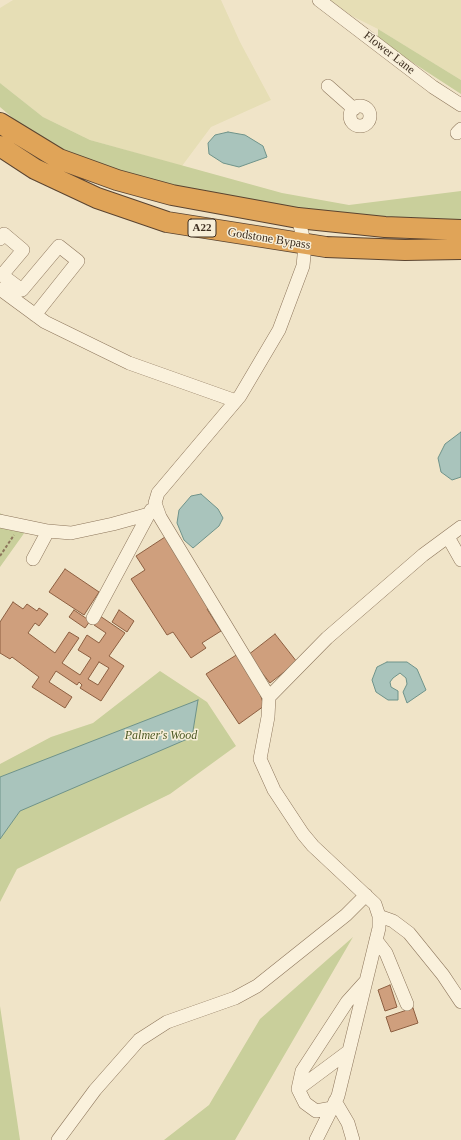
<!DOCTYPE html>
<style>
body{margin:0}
canvas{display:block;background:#f0e4c8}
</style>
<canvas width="461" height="1140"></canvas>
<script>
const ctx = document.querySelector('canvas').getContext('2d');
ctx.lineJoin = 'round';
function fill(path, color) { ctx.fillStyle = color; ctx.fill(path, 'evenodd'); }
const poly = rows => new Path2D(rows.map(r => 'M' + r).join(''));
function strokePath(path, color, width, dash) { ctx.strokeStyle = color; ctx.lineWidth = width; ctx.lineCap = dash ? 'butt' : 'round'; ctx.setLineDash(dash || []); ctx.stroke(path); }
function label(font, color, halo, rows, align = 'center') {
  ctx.font = font + ' "Times New Roman",serif'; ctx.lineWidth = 3; ctx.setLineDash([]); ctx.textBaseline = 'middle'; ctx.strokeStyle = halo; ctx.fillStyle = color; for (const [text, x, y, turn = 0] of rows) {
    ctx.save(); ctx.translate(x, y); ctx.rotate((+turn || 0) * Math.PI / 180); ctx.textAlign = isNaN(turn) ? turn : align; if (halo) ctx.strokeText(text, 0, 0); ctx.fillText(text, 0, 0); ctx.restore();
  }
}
fill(poly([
 [13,0,221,0,240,42,271,100,211,127,182,166,90,140,43,117,0,83,0,8],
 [330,0,461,0,461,80,378,29,352,16]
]), '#e6deb5');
fill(poly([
 [378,29,461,80,461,94,378,40],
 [0,83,43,117,90,140,282,193,349,205,461,191,461,221,354,217,214,196,112,171,36,138,0,107],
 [0,513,25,532,0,567],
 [160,671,207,702,236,746,170,794,17,869,0,902,0,764,51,737,93,723],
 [353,937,235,1140,164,1140,209,1105,260,1019],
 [0,1006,20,1140,0,1140]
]), '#c9cf9b');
const water = poly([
 [228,132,245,135,263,146,267,157,239,167,223,163,209,154,208,143,215,135,228,132],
 [461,432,461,477,452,480,441,472,438,458,445,444,461,432],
 [201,494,218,509,223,518,219,526,193,548,184,540,177,523,179,510,191,496,201,494],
 [387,662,407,662,417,669,426,690,407,703,403,692,407,684,406,678,400,673,393,678,390,682,391,687,398,691,398,700,388,700,376,692,372,680,377,667,387,662],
 [198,700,192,737,20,811,0,839,0,777,198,700]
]);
fill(water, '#a9c4bc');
strokePath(water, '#6f938a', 1);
const building = poly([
 [165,537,210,607,207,609,221,631,202,643,206,648,191,658,173,632,167,635,131,579,145,570,136,556,165,537],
 [65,569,99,592,84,615,49,592,65,569],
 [13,602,23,609,27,604,37,611,39,608,48,614,39,626,35,623,28,633,55,653,69,632,79,638,62,663,80,675,91,658,78,650,87,635,99,643,106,633,94,625,100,616,125,633,109,656,124,666,101,701,80,688,82,685,79,682,77,685,56,671,49,682,72,697,65,708,32,687,39,677,12,657,10,659,0,653,0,622,13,602],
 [99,662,109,668,98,685,88,679,99,662],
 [74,610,90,621,85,628,69,617,74,610],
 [119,610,134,621,127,632,112,622,119,610],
 [275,634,297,662,270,683,248,655,275,634],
 [238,654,258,687,264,706,239,724,206,674,238,654],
 [390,985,397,1007,385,1011,378,990,390,985],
 [413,1008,418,1023,391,1032,386,1017,413,1008]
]);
fill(building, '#cf9f7d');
strokePath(building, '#8d5f41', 1);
const minor = poly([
 [319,0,433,87,461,105],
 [328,86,354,109],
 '350 116a10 10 0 1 1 20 0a10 10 0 1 1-20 0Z',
 [457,133,461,129],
 [298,218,305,245,303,266,279,330,240,396,158,493,155,503,160,517,269,697,268,717,260,759,274,790,303,834,313,846,375,904,379,916,379,928,338,1096,316,1140],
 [0,239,4,234,23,250,2,275,22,290,59,246,78,261,35,315],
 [0,289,45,322,129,363,236,401],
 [0,521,48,531,71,533,113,524,149,514],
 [448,537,461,560],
 [33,559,48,531],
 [93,618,151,510],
 [269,697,327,638,423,555,461,527],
 [379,916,393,921,409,933,443,975,461,1002],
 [376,940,386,953,407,1004],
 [298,1089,349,1051],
 [335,1101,348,1123,353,1140],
 [332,1108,316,1111,305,1103,298,1089,302,1071,347,1002,365,982],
 [58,1140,95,1090,139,1040,167,1022,235,998,257,986,346,915,366,895]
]);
const highway = poly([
 [0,123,59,159,117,180,172,195,298,218,385,227,461,230],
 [0,146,35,169,97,198,167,222,326,247,405,250,461,249]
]);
strokePath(minor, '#8d765c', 14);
strokePath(highway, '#5b4430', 22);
strokePath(poly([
 [0,556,14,535]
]), '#8d765c', 2, [3, 2]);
strokePath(minor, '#faf1dc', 13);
strokePath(highway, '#e0a458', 20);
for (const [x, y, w] of [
 [202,228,28]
]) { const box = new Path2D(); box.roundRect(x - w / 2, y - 9, w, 18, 3); ctx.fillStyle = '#f7eed8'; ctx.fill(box); strokePath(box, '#3d2e20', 1); }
label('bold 11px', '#3d2e20', null, [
 ["A22",202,228]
]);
label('12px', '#3d2e20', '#f7eed8', [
 ["Flower Lane",389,53,38],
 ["Godstone Bypass",269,239,9]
]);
label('italic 12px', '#4d5a26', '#f7eed8', [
 ["Palmer's Wood",161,736]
]);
</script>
